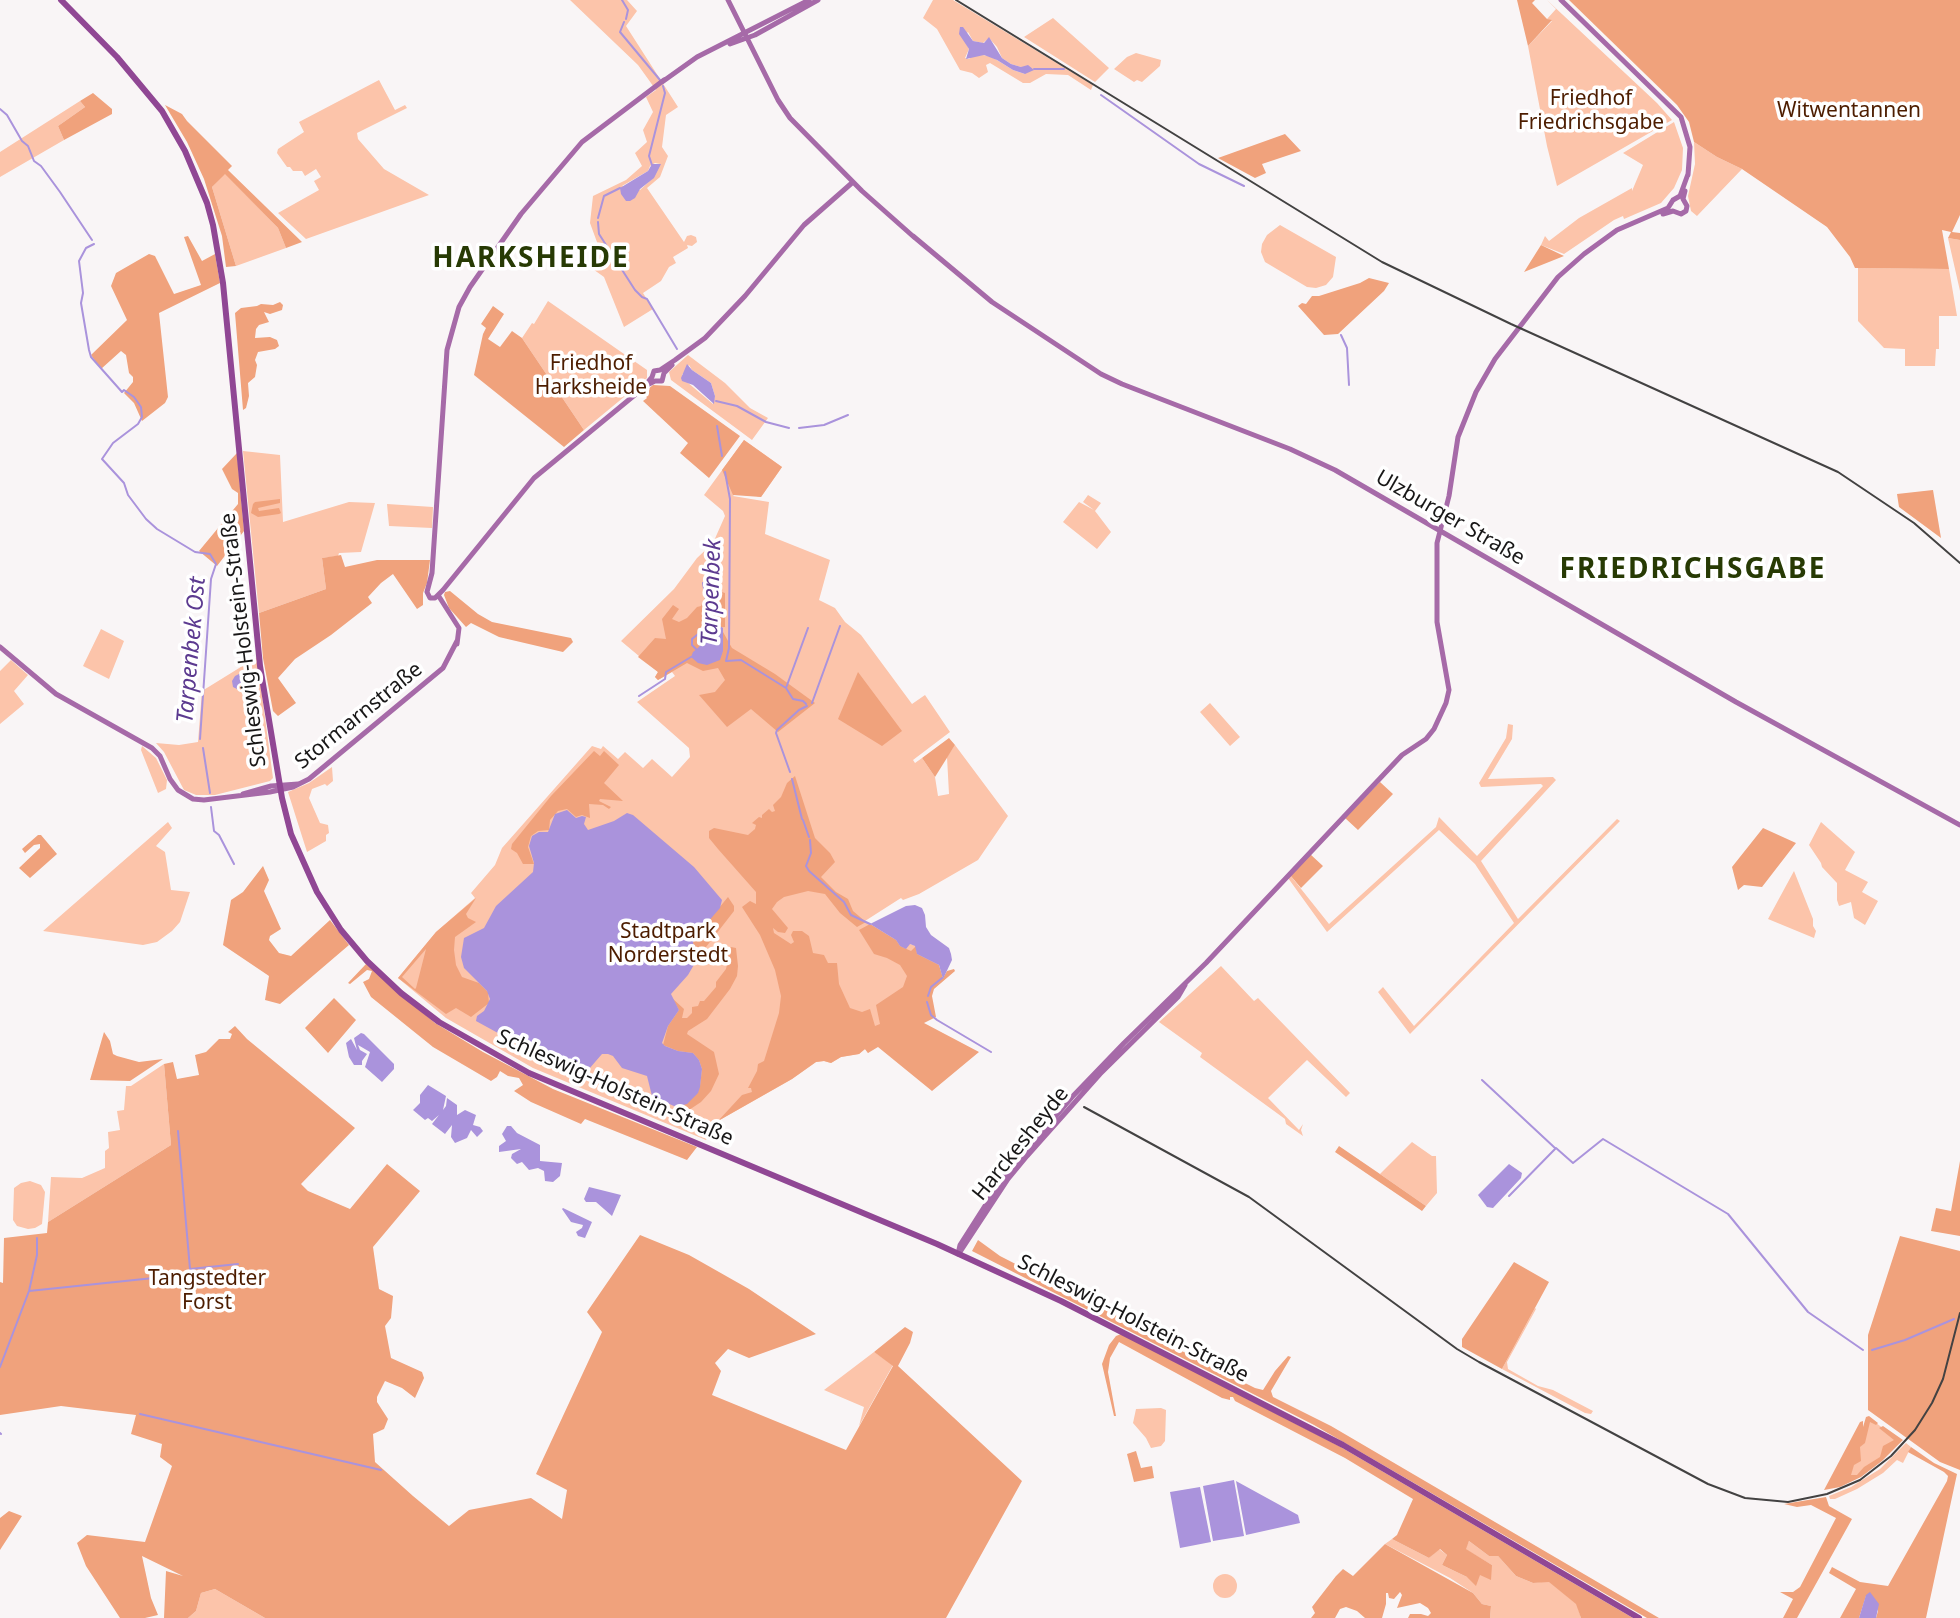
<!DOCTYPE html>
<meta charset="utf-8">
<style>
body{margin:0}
canvas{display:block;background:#f9f5f6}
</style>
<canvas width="1960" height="1618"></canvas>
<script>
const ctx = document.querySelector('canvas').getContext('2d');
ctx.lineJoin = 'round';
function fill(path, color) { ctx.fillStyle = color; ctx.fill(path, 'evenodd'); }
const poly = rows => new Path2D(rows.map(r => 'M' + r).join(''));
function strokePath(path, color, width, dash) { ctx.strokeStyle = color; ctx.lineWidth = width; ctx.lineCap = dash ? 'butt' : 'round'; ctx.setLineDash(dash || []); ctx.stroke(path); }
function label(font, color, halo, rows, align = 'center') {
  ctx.font = font + ' "Noto Sans",sans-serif'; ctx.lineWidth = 7; ctx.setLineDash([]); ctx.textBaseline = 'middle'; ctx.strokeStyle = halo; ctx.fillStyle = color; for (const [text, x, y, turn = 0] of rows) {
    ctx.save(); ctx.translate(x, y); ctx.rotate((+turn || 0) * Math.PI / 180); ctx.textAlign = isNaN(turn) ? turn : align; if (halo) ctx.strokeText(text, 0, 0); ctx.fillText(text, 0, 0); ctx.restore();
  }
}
fill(poly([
 [570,0,627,0,637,11,626,26,678,107,666,115,662,147,668,156,660,177,647,188,684,242,687,236,691,235,696,237,697,242,692,246,687,245,688,248,673,257,676,263,669,267,661,281,643,293,653,309,624,327,604,277,590,267,601,253,590,223,593,196,626,180,642,166,635,153,647,142,643,130,653,112,646,97,656,90,638,65],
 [655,163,660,164,653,178,640,190,622,186,648,171,650,166],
 [933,0,953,0,1093,85,1091,90,1068,75,1046,74,1030,83,1023,83,990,63,986,65,988,72,979,78,972,73,960,70,937,29,923,18],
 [968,32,973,41,983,43,989,38,997,47,1002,58,1011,64,1021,67,1025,74,1013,70,992,57,983,55,972,56,969,59,965,58,969,49,963,37],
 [1547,0,1657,103,1672,120,1557,186,1547,146,1528,46,1552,21,1547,19,1556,9],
 [1053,18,1109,68,1095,82,1024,37],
 [1136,53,1161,60,1160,66,1142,82,1137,80,1134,82,1114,69,1127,57],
 [379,80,395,110,405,105,407,108,357,133,358,139,384,169,429,195,306,239,278,213,319,190,314,181,321,177,316,169,305,176,302,171,293,171,290,167,287,167,277,153,278,149,304,132,299,122],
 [80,101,85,107,58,126,64,140,0,177,0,152],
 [1674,122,1683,148,1682,170,1674,188,1661,203,1624,219,1623,216,1614,220,1564,254,1541,245,1545,236,1549,241,1579,218,1632,188,1632,191,1643,165,1623,153],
 [1694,142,1717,157,1742,169,1697,216,1691,211,1688,196,1695,164],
 [225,173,278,228,286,248,236,266,212,187],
 [1280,225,1336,257,1333,277,1326,285,1316,288,1307,287,1265,262,1261,252,1262,244,1267,235],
 [1948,238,1960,240,1960,291],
 [1858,268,1949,269,1957,316,1939,316,1939,349,1936,349,1935,366,1905,366,1905,349,1884,348,1858,321],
 [548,301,647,370,647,378,584,430,522,338,532,323,534,324],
 [688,355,725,383,750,408,768,418,752,440,671,380,669,372],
 [689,365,692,370,711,383,715,396,713,404,687,382,682,375],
 [744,440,782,467,761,497,751,495,734,495,733,496,769,502,765,534,830,560,819,600,835,608,845,622,861,635,912,704,925,695,950,732,913,760,915,763,922,758,935,777,938,796,949,794,947,757,955,745,1008,816,978,860,919,894,903,900,901,898,865,921,893,938,916,946,939,965,868,1053,865,1049,859,1054,841,1057,831,1063,824,1061,816,1062,792,1079,718,1121,706,1140,533,1068,446,1018,398,978,436,932,475,898,471,893,495,865,502,848,592,746,601,749,603,746,618,759,625,752,643,768,652,759,672,777,690,757,689,748,637,702,675,676,672,672,658,680,655,677,658,672,621,641,674,589,697,558,713,543,725,516,723,511,704,495],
 [243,451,280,455,283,522,349,502,375,503,361,552,339,553,338,556,322,558,326,589,259,613],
 [1088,495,1101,503,1095,511,1111,532,1097,549,1063,522,1079,502,1094,510,1083,502],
 [387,504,433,507,432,528,389,526],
 [101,629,124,641,109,679,83,666],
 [257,657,273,778,270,781,215,795,196,795,184,790,164,752,156,743,179,745,198,742,202,691],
 [11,660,28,675,14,691,24,704,0,724,0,671],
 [1210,703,1240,737,1230,746,1200,712],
 [1508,724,1513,725,1512,739,1488,779,1553,777,1556,780,1481,861,1518,919,1617,819,1620,821,1410,1034,1378,992,1383,987,1414,1026,1514,923,1475,864,1439,830,1327,932,1288,878,1290,875,1329,924,1436,827,1439,817,1477,856,1543,786,1541,784,1481,787,1479,783,1506,738],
 [142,746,156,758,167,780,166,789,158,793,141,750],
 [332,767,333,781,327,786,325,784,312,789,309,798,320,823,328,825,329,833,326,835,326,841,307,852,288,792,309,783],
 [168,822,172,828,156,846,165,852,171,890,190,892,180,922,172,931,157,942,143,945,43,931],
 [1821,822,1855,852,1845,870,1868,882,1862,892,1878,901,1865,925,1854,918,1851,902,1839,906,1837,900,1837,883,1822,867,1821,863,1809,845],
 [1794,871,1813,919,1813,926,1816,931,1814,938,1768,919],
 [1221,966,1254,1001,1258,998,1350,1093,1346,1097,1307,1060,1268,1098,1299,1130,1303,1124,1301,1130,1303,1136,1286,1124,1285,1119,1200,1057,1202,1053,1159,1022],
 [164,1064,171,1145,48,1222,51,1177,82,1178,105,1168,105,1151,109,1148,108,1132,120,1130,117,1111,124,1110,126,1086,131,1086],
 [1412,1142,1432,1156,1436,1156,1437,1193,1426,1206,1380,1174],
 [30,1181,41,1185,45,1192,42,1224,35,1228,28,1229,17,1226,13,1220,14,1188,21,1183],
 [1535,1308,1536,1309,1507,1362,1508,1369,1538,1386,1553,1390,1593,1411,1591,1414,1585,1413,1502,1369],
 [874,1352,893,1365,859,1426,864,1407,824,1390],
 [1161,1408,1166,1410,1165,1441,1161,1446,1151,1448,1146,1438,1133,1423,1136,1409],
 [1870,1418,1899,1441,1879,1461,1847,1483],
 [1906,1443,1911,1447,1903,1463,1897,1460,1883,1473,1857,1489,1835,1499,1830,1499,1829,1496,1851,1487,1880,1469],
 [1392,1539,1429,1558,1439,1549,1447,1555,1442,1565,1467,1577,1480,1575,1492,1565,1465,1549,1469,1541,1489,1556,1498,1556,1516,1576,1533,1583,1549,1581,1577,1604,1581,1618,1490,1618,1491,1606,1482,1604,1473,1593,1450,1578,1385,1544],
 '1213 1586a12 12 0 1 1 24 0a12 12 0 1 1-24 0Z',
 [215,1589,265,1618,188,1618,196,1611,201,1593]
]), '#fcc4aa');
fill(poly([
 [1517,0,1535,0,1532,3,1547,19,1552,20,1528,46],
 [1569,0,1960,0,1960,215,1952,232,1960,233,1960,240,1948,238,1951,232,1942,230,1949,269,1855,268,1850,257,1827,227,1742,169,1717,157,1694,142,1689,122,1677,105],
 [93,93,112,109,112,114,64,140,58,126,85,107,80,101],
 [165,105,182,114,187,121,232,166,228,170,302,242,286,248,278,228,225,174,212,187,236,266,226,267,222,236,204,179,187,142],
 [1285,134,1301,151,1262,164,1266,173,1255,178,1218,158],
 [188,236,202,261,215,254,220,283,159,313,168,397,165,403,142,421,134,403,124,393,133,382,133,377,129,373,126,355,121,351,101,369,91,355,127,320,111,286,116,273,149,254,155,256,174,294,201,285,184,237],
 [1541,245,1564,256,1524,272],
 [1369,278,1389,283,1384,291,1338,334,1324,335,1298,306,1302,303,1306,304,1312,296,1319,296,1360,283],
 [280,302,283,305,282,310,270,314,264,312,269,322,259,325,256,329,255,338,270,337,277,340,279,346,275,349,258,352,255,360,257,365,255,377,248,383,249,396,246,408,243,410,235,313,241,308,257,306,261,304,273,305],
 [493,306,504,314,488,339,500,347,512,331,522,338,584,430,564,447,474,375,483,334,486,328,481,324],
 [653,385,670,386,740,436,709,478,680,453,688,443,643,401,647,398,643,393],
 [744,440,782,467,761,497,733,495,722,470],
 [237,453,244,531,217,566,199,551,238,504,238,493,232,489,222,469],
 [1933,490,1941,538,1899,507,1897,494],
 [280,499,280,503,258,508,259,511,279,508,281,513,279,514,258,517,251,513,253,504,255,502],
 [341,555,345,567,377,560,430,560,427,583,423,593,423,605,417,609,393,574,381,583,368,597,372,603,331,635,295,659,278,678,296,703,278,716,273,711,263,658,259,613,326,589,322,558],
 [709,588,725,593,725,627,714,628,698,649,693,652,721,636,723,632,732,648,775,674,815,703,778,732,751,709,727,727,699,695,715,692,725,680,718,668,703,671,687,663,658,680,655,677,658,672,638,657,655,638,666,639,662,619,673,605,679,609,672,619,679,622,687,618,697,607,701,606],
 [450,591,478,614,492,622,571,638,573,642,563,652,499,637,471,623,466,627,449,608,444,595,445,592],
 [858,672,902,731,882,746,838,719],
 [949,738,955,745,935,777,922,758],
 [594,751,600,756,604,751,619,765,604,783,623,801,600,799,599,801,611,807,609,809,603,805,589,804,590,818,582,815,576,817,567,809,558,811,550,820,549,830,538,831,531,836,528,847,534,864,523,864,517,853,511,849,512,844,551,796],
 [795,776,815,838,830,853,835,862,821,877,836,892,848,899,853,911,866,922,857,927,840,913,825,894,808,891,784,897,777,902,772,909,788,928,785,933,778,932,773,928,774,933,791,944,794,942,791,935,793,931,802,931,809,936,813,953,824,955,828,963,837,963,839,984,850,1008,862,1012,870,1009,875,1026,880,1024,876,1005,903,987,907,976,900,965,887,958,874,954,859,930,870,924,896,940,900,946,911,951,916,946,917,954,939,965,943,978,947,971,954,969,955,971,934,989,932,996,936,1017,924,1023,979,1052,932,1091,878,1047,868,1053,865,1049,859,1054,841,1057,831,1063,824,1061,816,1062,792,1079,718,1121,742,1095,752,1092,751,1088,748,1088,757,1071,758,1064,764,1061,779,1013,781,996,775,970,760,935,742,907,750,901,756,904,756,892,718,849,709,838,709,831,714,828,748,835,755,829,756,825,752,823,759,817,762,818,762,815,769,809,772,812,775,811,773,805,781,797,787,783],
 [1380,782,1393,794,1358,830,1345,818],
 [1763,828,1796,843,1762,887,1744,885,1738,890,1732,867],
 [38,835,41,835,57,854,30,878,19,868,40,848,40,844,34,845,25,853,22,849],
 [1310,854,1323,866,1301,888,1290,875],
 [263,866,269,880,264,891,281,929,270,936,269,940,279,953,291,956,330,920,349,945,280,1004,265,1000,269,976,223,945,231,900,243,892],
 [728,897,734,906,734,911,699,956,693,943,694,938],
 [476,898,466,914,468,918,476,922,455,937,454,950,456,965,462,977,479,983,488,992,489,1003,471,1017,456,1008,446,1014,398,978,436,932],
 [426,949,416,988,415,989,402,977],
 [731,947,736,948,738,966,737,976,730,989,707,1019,688,1031,687,1034,714,1052,719,1074,711,1091,701,1102,686,1112,680,1113,678,1106,681,1106,700,1086,702,1069,699,1060,693,1053,678,1051,663,1045,668,1026,679,1010,672,998,684,1009,682,1018,687,1018,692,1013,692,1007,698,1006,700,1001,704,1001,716,987,716,982,726,969,729,956,726,952],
 [355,951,388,983,435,1023,483,1052,553,1089,697,1147,687,1160,585,1119,581,1124,531,1102,514,1091,523,1085,519,1078,508,1076,500,1071,497,1077,491,1081,433,1047,371,997,363,982,369,979,372,971,367,970,350,984,348,983,366,964],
 [334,998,356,1020,328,1053,305,1028],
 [235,1026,247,1039,355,1128,301,1184,308,1191,350,1209,387,1164,420,1191,373,1247,379,1289,393,1296,391,1318,385,1326,391,1358,422,1372,424,1378,415,1398,402,1388,385,1381,377,1397,377,1402,388,1419,384,1429,373,1434,375,1462,413,1496,449,1526,469,1510,531,1498,562,1519,567,1490,536,1474,602,1332,587,1312,640,1235,689,1255,749,1289,816,1334,749,1358,728,1349,715,1363,721,1371,712,1395,846,1450,893,1366,874,1352,905,1327,913,1332,910,1343,898,1366,1022,1481,946,1618,265,1618,215,1589,201,1593,196,1611,188,1618,164,1618,166,1571,183,1576,142,1556,151,1598,158,1615,145,1618,120,1618,86,1566,77,1543,87,1535,145,1542,172,1466,160,1457,162,1444,131,1434,136,1415,61,1406,0,1415,0,1282,3,1283,4,1238,47,1233,48,1222,171,1145,164,1064,173,1062,177,1079,199,1075,195,1055,206,1052,219,1039,230,1039,232,1034,228,1032],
 [104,1032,110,1041,113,1054,117,1056,139,1062,163,1059,130,1081,90,1080],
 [1339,1146,1380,1174,1426,1206,1422,1211,1335,1152],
 [1960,1161,1960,1236,1931,1231,1936,1208,1951,1211],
 [1900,1236,1960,1251,1960,1470,1940,1462,1868,1410,1868,1335],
 [978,1240,1000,1256,1117,1316,1136,1312,1140,1314,1136,1324,1140,1329,1220,1371,1227,1364,1229,1375,1255,1388,1263,1390,1275,1371,1288,1356,1291,1357,1271,1391,1273,1397,1331,1426,1659,1618,1647,1618,1314,1425,972,1251],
 [1514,1262,1549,1282,1502,1369,1462,1347,1462,1339],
 [1121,1334,1339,1446,1633,1618,1581,1618,1576,1604,1549,1582,1533,1583,1516,1576,1498,1556,1489,1556,1469,1541,1466,1549,1492,1565,1491,1580,1480,1575,1476,1586,1467,1577,1442,1565,1447,1555,1440,1549,1429,1558,1392,1539,1397,1535,1413,1499,1345,1458,1235,1401,1233,1397,1230,1397,1230,1400,1222,1398,1119,1342,1110,1358,1108,1372,1116,1416,1114,1416,1102,1364,1109,1345,1116,1336],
 [1869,1416,1878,1423,1876,1425,1870,1422,1865,1443,1860,1447,1861,1461,1854,1465,1851,1475,1857,1475,1864,1467,1880,1457,1883,1446,1894,1440,1879,1428,1883,1426,1903,1440,1882,1461,1861,1477,1840,1487,1824,1490,1860,1422,1863,1421,1863,1427,1866,1417],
 [1911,1447,1934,1463,1957,1474,1926,1618,1876,1618,1878,1611,1870,1593,1866,1596,1859,1618,1840,1618,1856,1589,1829,1573,1832,1567,1860,1582,1888,1586,1947,1481,1948,1476,1944,1472,1908,1452],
 [1136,1451,1141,1468,1152,1466,1154,1478,1134,1482,1127,1454],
 [1826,1497,1829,1506,1852,1519,1797,1618,1783,1618,1793,1599,1780,1592,1793,1592,1800,1587,1836,1518,1811,1505,1797,1507,1784,1504],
 [9,1511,22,1516,0,1550,0,1518],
 [1385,1544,1473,1593,1482,1604,1491,1606,1490,1618,1408,1618,1410,1614,1421,1614,1428,1616,1431,1613,1428,1608,1420,1603,1397,1608,1402,1595,1400,1592,1394,1599,1389,1598,1388,1593,1386,1593,1386,1604,1382,1618,1365,1618,1357,1611,1346,1607,1340,1609,1335,1618,1311,1618,1315,1613,1312,1607,1336,1576,1343,1569,1353,1576]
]), '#f0a27c');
fill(poly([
 [960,27,963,27,973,41,984,43,989,37,1002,58,1011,64,1021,67,1028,65,1034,70,1025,74,1013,70,997,60,984,55,966,59,969,49,959,34],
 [652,164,661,164,654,178,640,189,635,198,630,201,626,201,621,194,620,188,648,171],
 [687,364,692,370,711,383,715,396,714,404,693,385,682,381,681,378],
 [720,626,723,628,723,651,720,660,707,665,698,663,691,657,693,652,698,648,714,628],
 [241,673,247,673,250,677,253,709,252,713,249,714,244,682,239,684,239,690,233,687,232,681,235,676],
 [567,810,576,818,582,816,586,817,584,824,588,830,614,821,627,813,633,815,694,867,722,900,720,908,694,938,693,943,699,956,688,975,671,994,679,1010,668,1026,662,1043,665,1046,678,1051,693,1053,699,1060,702,1069,700,1087,698,1093,687,1104,676,1107,652,1096,647,1076,622,1068,613,1056,608,1054,602,1054,589,1069,582,1068,507,1038,476,1021,477,1016,484,1011,490,999,487,991,464,968,461,957,464,938,484,928,496,906,533,872,534,863,529,846,532,836,539,832,548,832,555,814],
 [915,905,922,908,925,915,926,927,931,935,949,948,951,954,952,960,943,979,939,965,917,954,915,946,910,944,906,949,900,946,896,940,870,924,906,906],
 [361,1033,364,1034,394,1064,394,1069,382,1082,365,1067,370,1052,358,1045,360,1050,367,1054,362,1061,362,1065,354,1065,349,1057,346,1043,351,1039,357,1050,354,1038],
 [428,1085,446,1096,443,1110,446,1106,447,1098,457,1105,457,1115,465,1110,476,1115,473,1125,480,1127,483,1131,477,1137,471,1130,467,1138,455,1143,451,1137,452,1125,445,1134,432,1124,439,1115,432,1121,428,1118,425,1120,413,1110,420,1103,420,1095],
 [507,1126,511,1126,517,1133,540,1145,540,1161,562,1163,560,1176,553,1182,545,1181,544,1171,538,1168,529,1170,522,1162,517,1164,511,1158,512,1154,521,1149,499,1152,499,1146,506,1141,502,1134],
 [1509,1164,1522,1173,1521,1178,1493,1208,1487,1207,1478,1195],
 [589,1187,621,1195,612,1216,596,1202,586,1202,584,1199],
 [563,1208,592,1222,585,1238,578,1236,576,1232,582,1228,583,1225,571,1222,562,1209],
 [1234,1480,1244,1536,1213,1541,1203,1486],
 [1236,1481,1298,1515,1300,1523,1246,1535],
 [1200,1487,1211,1542,1180,1548,1170,1492],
 [1870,1592,1879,1604,1876,1618,1859,1618,1866,1595]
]), '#aa93dc');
strokePath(poly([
 [622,0,628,10,626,19],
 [624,22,620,32,660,80],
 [1034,69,1064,69],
 [1101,95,1199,164,1244,186],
 [0,109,7,115,22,141,28,146,34,161,41,166,60,192,92,240],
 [652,165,649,156,665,93,663,86],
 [598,218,604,196,620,188],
 [598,222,599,234,635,290,642,297,647,299,677,349],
 [94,244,86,248,79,261,83,293,81,303,89,350,91,357,122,392,124,390,134,397,141,407,142,417,138,424,113,443,102,459,124,483,128,495,146,519,157,529,195,552,210,554,216,564,211,579,200,739],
 [1341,335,1347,348,1349,385],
 [716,401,737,406,766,422,789,428],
 [717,426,722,456],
 [799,428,824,425,848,415],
 [725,472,730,499,729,648,726,661,741,660,786,688,793,699,803,701,806,704],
 [697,650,692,645,692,639,703,630,706,600,703,583],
 [786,688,808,628],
 [639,696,665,679,666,672,691,657],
 [812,703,840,626],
 [203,748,210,793],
 [790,772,776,733,777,730,799,710,807,706],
 [792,779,802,819],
 [211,807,214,831,219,835,234,864],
 [803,820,809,837],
 [810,840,811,853,806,866,809,871,844,902,851,915,870,924],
 [928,996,931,987,942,978],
 [927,1002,931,1015,937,1020,991,1052],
 [1482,1080,1555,1148],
 [178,1131,190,1269,238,1264],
 [1509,1196,1556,1148,1573,1163,1603,1139,1728,1214,1808,1312,1863,1350],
 [29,1291,192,1274],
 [1872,1350,1905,1340,1954,1319],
 [0,1367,29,1291,37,1255,37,1238],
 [140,1414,381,1470],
 [0,1433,1,1434]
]), '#aa93dc', 2);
strokePath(poly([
 [728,0,778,100,790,118,862,191,915,238],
 [1561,0,1681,117,1690,147,1688,175],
 [730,44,755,35,818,0],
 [664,80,582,142,521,214,470,287,459,307,447,350,432,573,427,592,430,598,435,598,443,590,534,478,642,389,652,377,654,371,660,370,675,360,705,338,745,296,804,225,853,182],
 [662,82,697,57,809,0],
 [1663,214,1673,211,1681,214,1686,211,1687,206,1683,199,1685,191],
 [913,236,992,302,1101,374,1122,384,1290,449,1335,470,1736,702,1960,825],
 [647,385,655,381,662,381,664,373,672,365],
 [438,595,459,628,457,644],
 [0,647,56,694,152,748,160,756,170,779,178,790,193,799,204,800,270,792,293,787,309,779,443,668,457,641],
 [243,794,271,786,298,784],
 [960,1252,1008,1179,1027,1156,1100,1074,1178,997,1185,985],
 [958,1254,960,1245,1004,1176,1072,1097,1124,1043,1206,963,1402,755,1426,739,1434,729,1446,703,1449,690,1437,622,1437,543,1449,496,1458,437,1476,392,1495,359,1558,277,1584,254,1617,230,1668,208,1673,200,1680,196,1688,174]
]), '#a66aa8', 5);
strokePath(poly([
 [61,0,117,57,162,111,185,151,207,203,213,225,223,283,260,666,282,798,291,834,317,892,341,930,367,961,401,993,439,1022,529,1073,937,1244,1061,1301,1343,1445,1639,1618]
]), '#904794', 6);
strokePath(poly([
 [956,0,1382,262,1511,324,1838,472,1914,523,1960,563],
 [1084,1107,1249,1197,1457,1349,1479,1362,1708,1484,1745,1498,1788,1502,1827,1494,1860,1480,1891,1456,1915,1430,1932,1403,1943,1379,1960,1313]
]), '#434242', 2);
label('21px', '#4d1d00', '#fff', [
 ["Friedhof",1591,99],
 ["Friedrichsgabe",1591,123],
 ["Witwentannen",1849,111],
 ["Friedhof",591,364],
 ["Harksheide",591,388],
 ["Stadtpark",668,932],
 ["Norderstedt",668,956],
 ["Tangstedter",207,1279],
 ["Forst",207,1303]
]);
label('21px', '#181717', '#fff', [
 ["Ulzburger Straße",1450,518,30],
 ["Schleswig-Holstein-Straße",244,640,-97],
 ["Stormarnstraße",359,716,-39],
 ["Schleswig-Holstein-Straße",615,1088,24],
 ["Harckesheyde",1021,1144,-51],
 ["Schleswig-Holstein-Straße",1133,1319,27]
]);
label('italic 23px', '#5c3a90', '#fff', [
 ["Tarpenbek",712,592,-88],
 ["Tarpenbek Ost",192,650,-85]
]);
ctx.letterSpacing = '2px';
label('bold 28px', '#273a04', '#fff', [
 ["HARKSHEIDE",531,259],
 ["FRIEDRICHSGABE",1693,570]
]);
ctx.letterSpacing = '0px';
</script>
